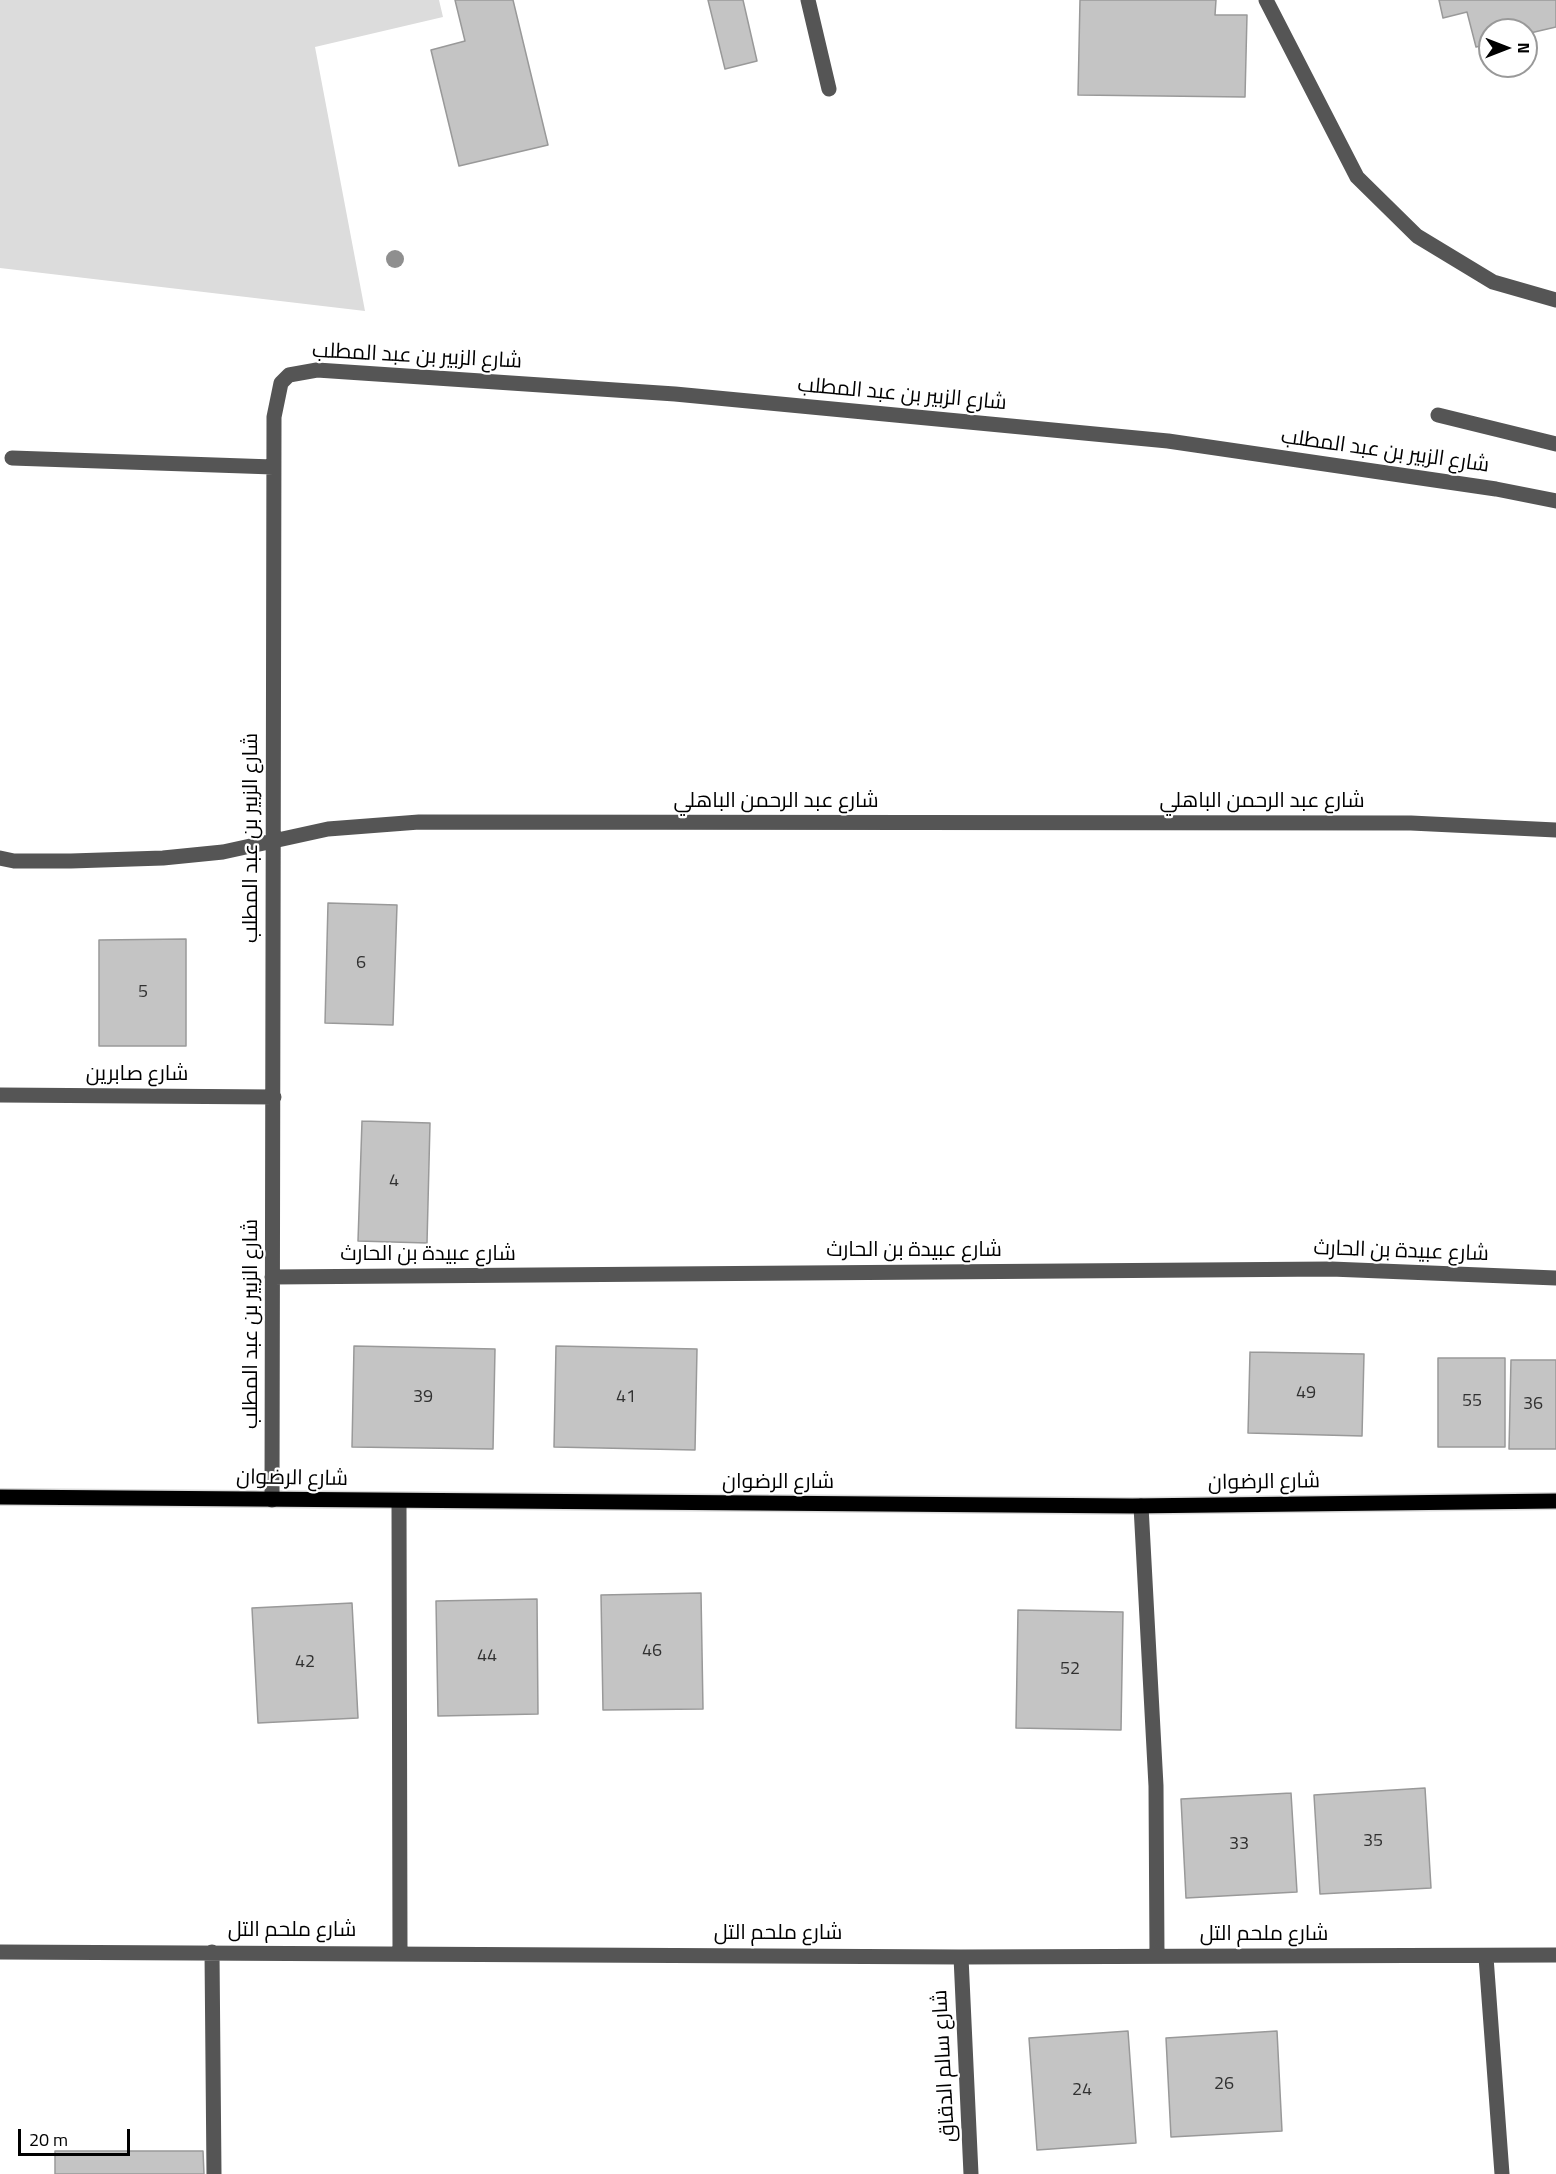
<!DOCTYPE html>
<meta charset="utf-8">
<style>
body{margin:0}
#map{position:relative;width:1556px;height:2174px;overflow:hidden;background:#fff;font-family:"Titillium Web",sans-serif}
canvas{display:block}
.north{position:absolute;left:1478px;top:18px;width:60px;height:60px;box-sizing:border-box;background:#fff;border:2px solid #999;border-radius:50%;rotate:90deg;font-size:16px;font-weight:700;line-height:24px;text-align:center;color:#000}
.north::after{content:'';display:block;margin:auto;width:21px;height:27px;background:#000;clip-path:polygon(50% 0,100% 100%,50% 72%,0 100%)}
.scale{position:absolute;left:18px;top:2129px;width:112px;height:27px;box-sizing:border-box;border:3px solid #000;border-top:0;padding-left:8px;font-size:18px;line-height:21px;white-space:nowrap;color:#000;-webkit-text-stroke:4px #fff;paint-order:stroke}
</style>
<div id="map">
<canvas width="1556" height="2174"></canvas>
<div class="north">N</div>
<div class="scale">20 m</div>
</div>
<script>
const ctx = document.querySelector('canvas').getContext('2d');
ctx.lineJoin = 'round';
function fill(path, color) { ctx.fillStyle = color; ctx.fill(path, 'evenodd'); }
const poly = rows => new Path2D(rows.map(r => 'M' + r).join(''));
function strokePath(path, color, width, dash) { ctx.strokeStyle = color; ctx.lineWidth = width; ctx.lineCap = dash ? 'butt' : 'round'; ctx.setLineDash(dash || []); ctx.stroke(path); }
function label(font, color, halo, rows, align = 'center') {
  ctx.font = font + ' "Titillium Web",Cairo,sans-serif'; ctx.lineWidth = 4.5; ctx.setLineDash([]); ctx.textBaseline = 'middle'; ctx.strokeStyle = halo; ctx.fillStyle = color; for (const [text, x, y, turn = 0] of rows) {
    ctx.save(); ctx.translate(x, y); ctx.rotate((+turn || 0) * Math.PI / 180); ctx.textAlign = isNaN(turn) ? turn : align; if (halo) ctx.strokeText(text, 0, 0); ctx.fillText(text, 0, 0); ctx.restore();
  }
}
fill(poly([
 [0,0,439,0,443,17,315,47,365,311,0,268]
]), '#dcdcdc');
const building = poly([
 [455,0,513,0,548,145,459,166,431,50,465,41,455,0],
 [708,0,743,0,757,61,725,69,708,0],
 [1080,0,1216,0,1215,15,1247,15,1245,97,1078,95,1080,0],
 [1439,0,1556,0,1556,27,1526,34,1526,30,1490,30,1490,44,1476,47,1467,12,1443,18,1439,0],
 [328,903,397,905,393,1025,325,1023,328,903],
 [186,939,186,1046,99,1046,99,940,186,939],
 [362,1121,430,1123,427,1243,358,1241,362,1121],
 [354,1346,495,1349,493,1449,352,1447,354,1346],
 [556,1346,697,1349,695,1450,554,1447,556,1346],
 [1250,1352,1364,1354,1362,1436,1248,1433,1250,1352],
 [1438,1358,1505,1358,1505,1447,1438,1447,1438,1358],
 [1511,1360,1556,1360,1556,1449,1509,1449,1511,1360],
 [701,1593,703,1709,603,1710,601,1595,701,1593],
 [537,1599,538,1714,438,1716,436,1601,537,1599],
 [352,1603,358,1718,258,1723,252,1608,352,1603],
 [1018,1610,1123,1612,1121,1730,1016,1728,1018,1610],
 [1425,1788,1431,1888,1320,1894,1314,1795,1425,1788],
 [1291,1793,1297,1892,1186,1898,1181,1799,1291,1793],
 [1128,2031,1136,2143,1037,2150,1029,2038,1128,2031],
 [1277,2031,1282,2131,1171,2137,1166,2038,1277,2031],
 [55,2151,203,2151,204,2174,55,2174,55,2151]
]);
fill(building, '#c4c4c4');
strokePath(building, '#999', 1.5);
const major = poly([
 [0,1497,1132,1506,1556,1501]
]);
strokePath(major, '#dbdbdb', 18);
strokePath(poly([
 [808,0,829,89],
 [1266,0,1357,177,1417,236,1493,282,1556,300],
 [1438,415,1556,444],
 [12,458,273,467],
 [0,858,14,861,71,861,163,858,223,852,328,829,419,822,1411,823,1556,830],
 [0,1095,274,1097],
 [272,1277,1331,1269,1556,1278],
 [272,1500,274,417,281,383,289,375,317,370,675,394,1168,441,1496,489,1556,501],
 [399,1501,400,1952],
 [1141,1506,1156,1786,1157,1956],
 [0,1952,961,1957,1556,1955],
 [212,1952,214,2174],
 [961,1957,971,2174],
 [1486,1957,1502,2174]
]), '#555', 15);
strokePath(major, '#000', 15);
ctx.fillStyle = '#8f8f8f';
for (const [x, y] of [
 [395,259]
]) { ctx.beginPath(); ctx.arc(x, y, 9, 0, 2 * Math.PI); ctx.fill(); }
label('18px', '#313131', null, [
 ["6",361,964],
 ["5",143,993],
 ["4",394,1182],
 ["49",1306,1394],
 ["39",423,1398],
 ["41",626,1398],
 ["55",1472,1402],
 ["36",1533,1405],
 ["46",652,1652],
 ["44",487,1657],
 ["42",305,1663],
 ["52",1070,1670],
 ["35",1373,1842],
 ["33",1239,1845],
 ["26",1224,2085],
 ["24",1082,2091]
]);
label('21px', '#000', '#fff', [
 ["شارع الزبير بن عبد المطلب",417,357,3],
 ["شارع الزبير بن عبد المطلب",902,395,5],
 ["شارع الزبير بن عبد المطلب",1385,452,8],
 ["شارع عبد الرحمن الباهلي",776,802],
 ["شارع عبد الرحمن الباهلي",1262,802],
 ["شارع الزبير بن عبد المطلب",252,838,-90],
 ["شارع صابرين",137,1075],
 ["شارع عبيدة بن الحارث",914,1251],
 ["شارع عبيدة بن الحارث",1401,1252,2],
 ["شارع عبيدة بن الحارث",428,1255],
 ["شارع الزبير بن عبد المطلب",252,1324,-90],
 ["شارع الرضوان",292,1479,1],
 ["شارع الرضوان",778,1483],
 ["شارع الرضوان",1264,1483,-1],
 ["شارع ملحم التل",292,1931],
 ["شارع ملحم التل",778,1934],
 ["شارع ملحم التل",1264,1935],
 ["شارع سالم الدقاق",945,2066,-93]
]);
</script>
